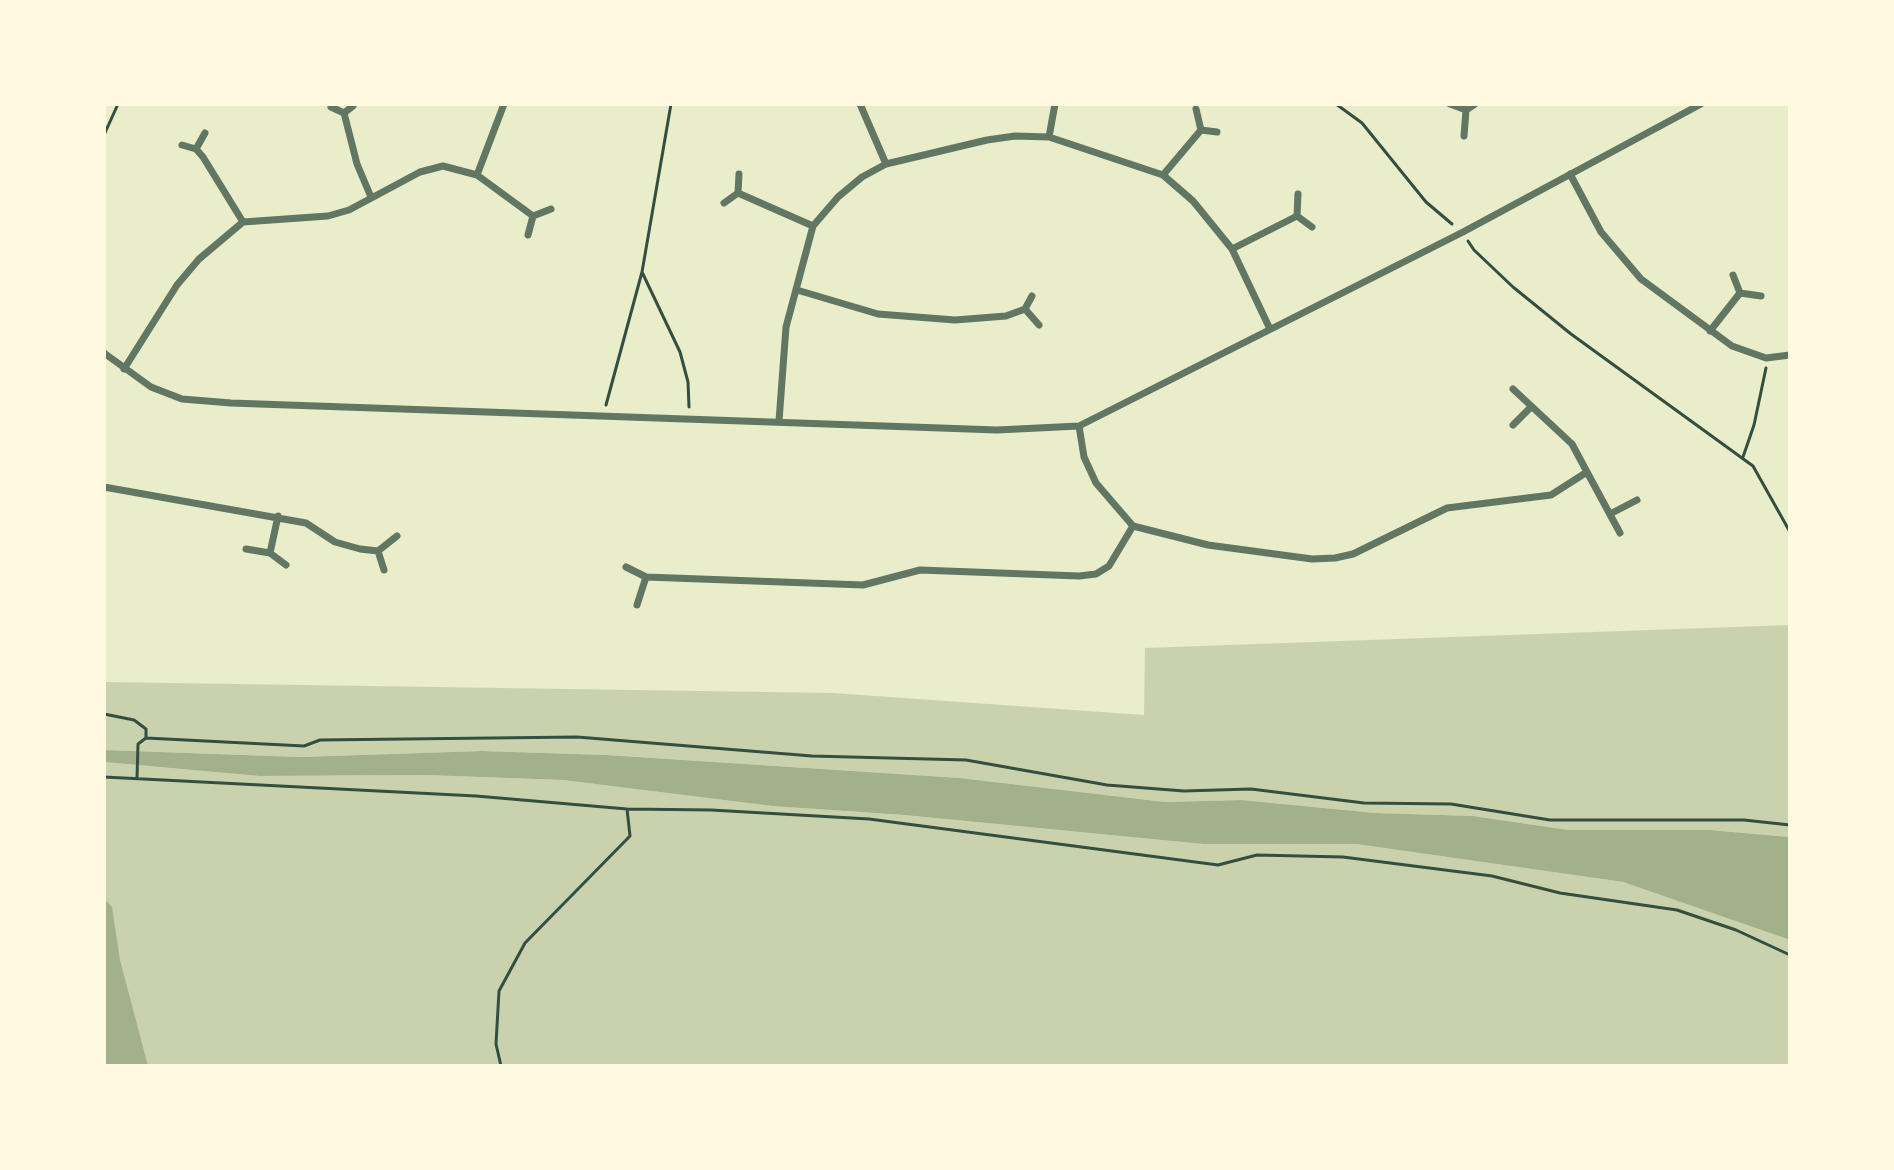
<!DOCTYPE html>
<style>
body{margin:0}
#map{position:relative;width:1894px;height:1170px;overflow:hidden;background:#e9edc9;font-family:Cabin,sans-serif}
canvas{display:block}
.frame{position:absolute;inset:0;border:106px solid #fefae0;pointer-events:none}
</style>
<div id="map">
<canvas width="1894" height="1170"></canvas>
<div class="frame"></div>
</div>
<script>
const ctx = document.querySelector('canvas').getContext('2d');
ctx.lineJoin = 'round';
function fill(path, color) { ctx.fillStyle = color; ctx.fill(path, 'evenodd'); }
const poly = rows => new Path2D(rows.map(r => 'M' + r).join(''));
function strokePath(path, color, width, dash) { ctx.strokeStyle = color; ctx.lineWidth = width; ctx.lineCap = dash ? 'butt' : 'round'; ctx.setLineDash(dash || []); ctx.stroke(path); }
fill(poly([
 [1790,625,1790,837,1710,830,1569,830,1473,816,1375,813,1242,800,1165,802,960,778,607,755,482,751,300,757,104,750,104,682,833,693,1144,715,1145,648],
 [104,762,259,776,425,775,563,780,772,806,904,815,1203,844,1356,844,1623,882,1790,940,1790,1066,104,1066]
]), '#cad2ad');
fill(poly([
 [104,750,300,757,482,751,607,755,960,778,1165,802,1242,800,1375,813,1473,816,1569,830,1710,830,1790,837,1790,940,1623,882,1356,844,1203,844,904,815,772,806,563,780,425,775,259,776,104,762],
 [104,898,112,907,120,960,148,1066,104,1066]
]), '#a3b18a');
strokePath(poly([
 [1336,104,1362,123,1426,202,1452,224],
 [104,135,118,104],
 [1468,241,1474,250,1513,287,1571,334,1753,466,1790,532],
 [642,272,680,352,688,382,689,407],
 [606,405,642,272,671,104],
 [1743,457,1754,425,1766,368],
 [104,714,134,720,146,729,146,738,138,744,137,778],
 [146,738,304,746,320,740,577,737,812,756,966,760,1107,785,1184,791,1251,789,1364,803,1451,804,1550,820,1744,820,1790,825],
 [104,777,476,796,627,809,711,810,869,819,1218,865,1257,855,1343,857,1492,876,1560,893,1677,910,1736,930,1790,955],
 [501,1066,496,1044,499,991,525,943,630,836,627,809]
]), '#344e41', 3);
strokePath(poly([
 [860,104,886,164],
 [1450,104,1466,110],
 [331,107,344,113,353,106],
 [1196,109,1201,130,1217,132],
 [344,113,357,164,371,197],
 [1464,136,1466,110,1475,104],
 [1049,137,1055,104],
 [182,145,196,149,203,157,243,222],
 [196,149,205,133],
 [1570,174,1601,232,1641,279,1732,346,1766,358,1790,355],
 [477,175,504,104],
 [1163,175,1201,130],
 [738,193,813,226],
 [1298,194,1297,216,1312,227],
 [724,203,738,193,739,174],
 [528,235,533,216,551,209],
 [1232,249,1297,216],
 [1733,275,1740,293,1761,296],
 [797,290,878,314,955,320,1006,316,1025,309,1032,296],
 [1025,309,1039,325],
 [1710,331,1740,293],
 [104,353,151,387,182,399,231,403,997,430,1079,426,1463,232,1701,104],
 [124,369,177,285,199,259,243,222,328,216,349,210,420,172,443,166,477,175,533,216],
 [779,421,786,327,813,226,838,197,862,177,886,164,987,140,1015,136,1049,137,1163,175,1193,201,1232,249,1270,329],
 [1513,425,1531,407],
 [1079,426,1084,457,1096,483,1133,526,1208,545,1312,559,1335,558,1353,554,1447,508,1551,495,1587,472,1572,444,1513,389],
 [1587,472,1620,533],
 [104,487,306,523,335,542,360,549,378,551,397,536],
 [1610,514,1637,500],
 [246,549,270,553,286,565],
 [378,551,384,570],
 [270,553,278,516],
 [626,567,646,577,863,585,920,570,1079,576,1096,574,1109,566,1133,526],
 [637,605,646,577]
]), '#617663', 7);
</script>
